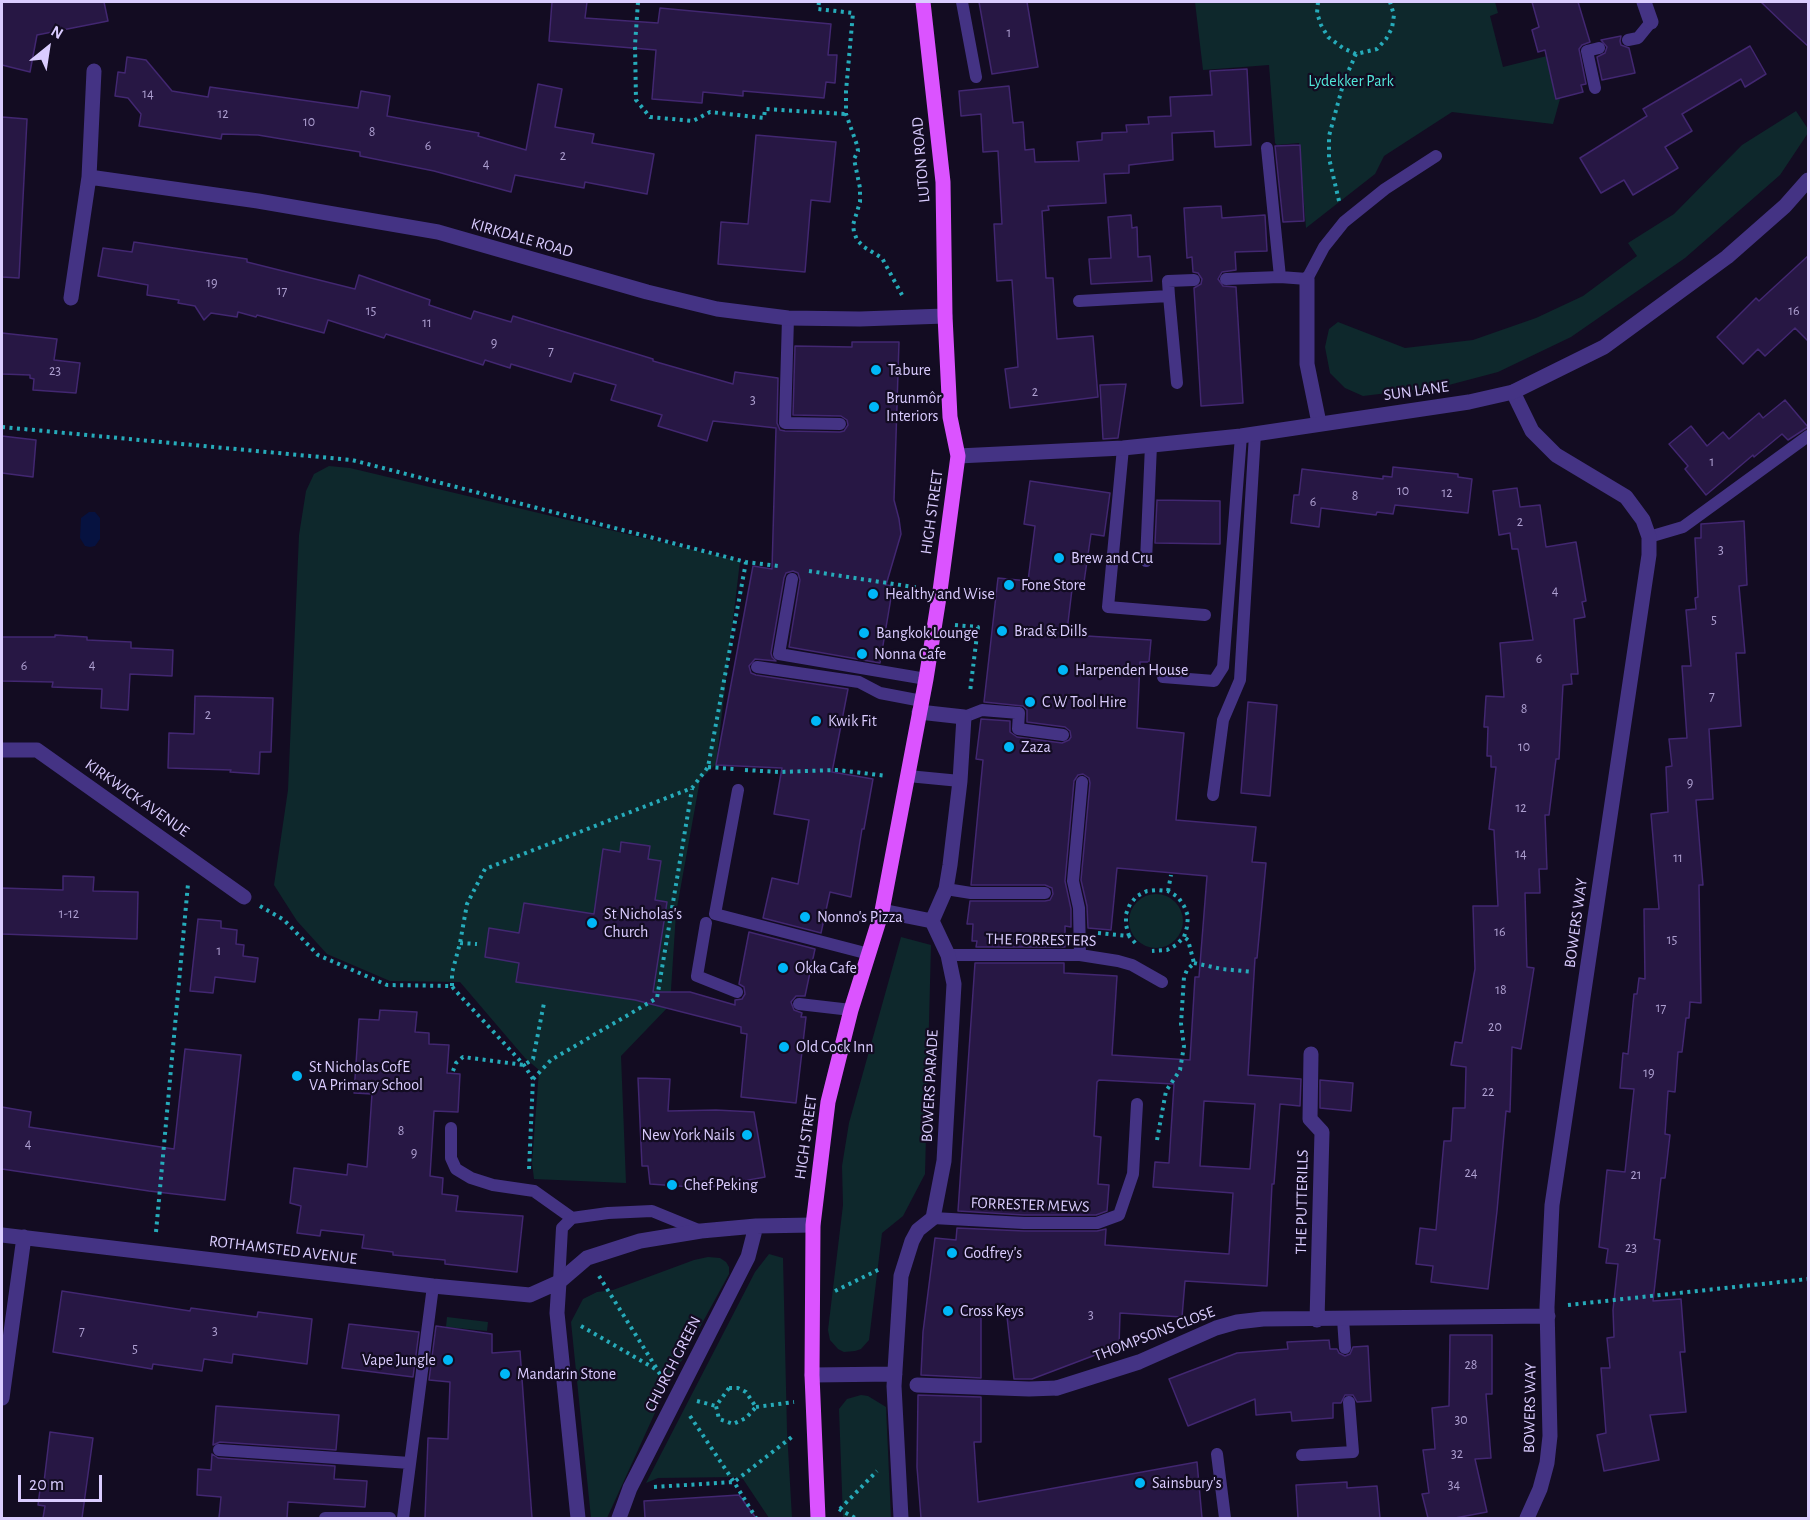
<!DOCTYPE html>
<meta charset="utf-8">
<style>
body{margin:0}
#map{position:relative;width:1810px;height:1520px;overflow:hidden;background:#130c22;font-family:"Alegreya Sans",sans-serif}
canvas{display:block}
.frame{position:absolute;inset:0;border:3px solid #daccff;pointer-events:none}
.north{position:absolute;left:18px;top:18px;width:60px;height:60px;-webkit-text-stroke:4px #130c22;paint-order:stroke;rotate:30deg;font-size:16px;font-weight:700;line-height:24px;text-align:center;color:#daccff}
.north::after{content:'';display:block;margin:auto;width:21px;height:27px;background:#daccff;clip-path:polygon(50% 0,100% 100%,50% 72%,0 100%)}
.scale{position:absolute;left:18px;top:1475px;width:84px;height:27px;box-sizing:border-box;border:3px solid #daccff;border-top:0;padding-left:8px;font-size:18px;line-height:21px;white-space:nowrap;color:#daccff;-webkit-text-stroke:4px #130c22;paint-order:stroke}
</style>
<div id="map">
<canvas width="1810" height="1520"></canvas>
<div class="frame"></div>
<div class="north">N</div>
<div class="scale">20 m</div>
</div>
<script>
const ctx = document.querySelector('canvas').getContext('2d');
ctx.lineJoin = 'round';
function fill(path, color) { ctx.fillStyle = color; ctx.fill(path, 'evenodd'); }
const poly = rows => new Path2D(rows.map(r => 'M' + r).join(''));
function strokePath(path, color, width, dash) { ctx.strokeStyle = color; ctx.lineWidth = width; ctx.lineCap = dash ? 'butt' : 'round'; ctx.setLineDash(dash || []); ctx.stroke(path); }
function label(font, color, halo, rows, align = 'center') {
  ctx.font = font + ' "Alegreya Sans",sans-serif'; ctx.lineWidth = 4.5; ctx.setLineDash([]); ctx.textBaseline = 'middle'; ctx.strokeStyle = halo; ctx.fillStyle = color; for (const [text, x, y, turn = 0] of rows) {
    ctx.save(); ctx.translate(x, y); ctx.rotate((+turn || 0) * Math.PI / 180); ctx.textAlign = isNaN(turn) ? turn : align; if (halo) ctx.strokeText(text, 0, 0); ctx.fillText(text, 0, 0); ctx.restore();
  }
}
fill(poly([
 [1195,2,1495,2,1498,13,1490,16,1503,67,1551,55,1560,99,1553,124,1452,112,1384,156,1375,174,1306,228,1299,143,1277,145,1275,143,1269,65,1203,70],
 [1796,111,1808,129,1808,133,1780,175,1685,258,1571,337,1498,372,1445,386,1363,396,1345,388,1330,373,1325,347,1329,329,1338,322,1405,348,1473,340,1536,318,1583,296,1637,256,1628,243,1674,214,1742,145],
 [329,466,350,468,740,561,716,764,700,780,676,913,670,1005,621,1056,626,1183,534,1179,532,1163,539,1070,525,1058,460,982,390,981,327,954,297,921,274,885,288,790,299,535,306,491,314,474],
 '1129 921a27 27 0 1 1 54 0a27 27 0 1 1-54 0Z',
 [901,937,931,945,925,1174,903,1216,882,1233,869,1340,861,1349,855,1351,844,1352,838,1349,830,1340,828,1330,843,1205,842,1166,849,1123],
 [769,1254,783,1258,787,1431,792,1518,769,1518,743,1479,735,1477,658,1478,646,1483,755,1272],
 [708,1257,720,1258,726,1262,729,1267,729,1274,664,1393,607,1518,591,1518,571,1322,583,1299,597,1292,613,1290,694,1260],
 [447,1317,488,1322,487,1331,446,1327],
 [861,1395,868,1396,886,1407,891,1518,843,1518,839,1409,847,1399]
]), '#0e282c');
fill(poly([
 [89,512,95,512,100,518,100,539,95,546,90,547,85,546,80,538,81,518]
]), '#061240');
const building = poly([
 [2,2,104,2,108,21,37,35,30,72,2,65,2,2],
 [552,2,587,2,585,18,658,23,660,8,831,24,828,55,837,55,835,83,826,82,824,98,743,91,743,96,703,92,702,103,652,99,656,50,549,41,552,2],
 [979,2,1027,2,1038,67,992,74,979,2],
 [1532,2,1578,2,1590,42,1582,45,1579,49,1586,84,1581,85,1583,92,1556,99,1545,50,1538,52,1532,30,1539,27,1532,2],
 [1761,2,1809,2,1809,47,1788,28,1761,2],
 [1621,36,1620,41,1621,45,1629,48,1635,73,1602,80,1597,57,1605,53,1607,47,1601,40,1621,36],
 [1750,46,1766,74,1745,87,1741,79,1682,114,1692,131,1665,147,1678,168,1633,195,1624,180,1601,193,1580,158,1647,116,1643,109,1750,46],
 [127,57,146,60,172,91,208,97,210,87,358,108,361,91,390,96,387,116,479,133,478,136,526,150,538,84,562,89,555,127,594,134,592,143,654,154,647,194,585,182,584,188,515,175,511,192,434,171,360,156,360,152,258,135,222,134,221,139,139,126,141,114,128,98,115,96,118,72,125,73,127,57],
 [1247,69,1251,145,1215,147,1214,131,1172,133,1173,160,1129,165,1129,173,1104,174,1106,203,1048,206,1049,210,1042,211,1046,278,1053,278,1057,339,1093,336,1098,397,1010,408,1005,369,1018,367,1012,280,997,281,994,224,1002,224,998,151,983,152,981,114,961,116,959,91,1009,86,1013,123,1023,122,1025,150,1034,149,1035,162,1079,161,1077,142,1102,140,1102,133,1127,132,1126,125,1149,124,1148,117,1171,116,1170,97,1212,95,1210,71,1247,69],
 [2,117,27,119,19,278,2,277,2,117],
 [756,135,836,142,830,202,811,200,805,272,718,264,721,222,748,224,756,135],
 [1300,145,1304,221,1283,222,1275,146,1300,145],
 [1221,206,1222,218,1265,215,1267,251,1235,252,1236,270,1222,272,1218,279,1223,286,1236,287,1243,403,1201,406,1194,288,1201,284,1202,279,1198,273,1193,272,1192,257,1187,258,1184,208,1221,206],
 [1131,215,1132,228,1137,227,1138,257,1150,256,1152,281,1091,284,1089,259,1111,258,1108,217,1131,215],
 [134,242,247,259,247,262,355,289,359,275,430,300,429,305,471,319,474,311,511,322,513,316,653,359,653,361,733,384,735,372,778,378,777,423,780,430,785,431,840,432,844,431,848,425,847,420,841,416,793,415,795,346,852,347,852,342,899,342,894,500,899,519,901,534,886,585,893,586,880,663,789,647,800,580,798,573,793,571,786,573,784,578,771,653,772,657,776,661,755,659,749,666,751,673,756,675,848,689,832,772,873,779,864,829,862,829,851,897,830,892,821,933,763,918,772,878,798,884,809,820,774,814,782,768,716,765,753,566,772,569,776,428,713,421,707,441,658,426,662,415,611,400,616,385,574,373,571,382,511,364,510,368,485,360,483,365,386,334,384,338,328,320,324,333,257,315,256,317,238,312,237,317,211,313,204,320,195,306,178,303,179,300,147,295,148,285,98,276,103,248,132,252,134,242],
 [1809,255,1809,342,1795,328,1765,356,1758,349,1743,364,1717,337,1756,298,1759,301,1809,255],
 [2,333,57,339,54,360,80,363,76,393,33,390,34,379,30,378,30,375,2,374,2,333],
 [1126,384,1118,438,1103,439,1100,385,1126,384],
 [1785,400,1808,427,1788,440,1782,434,1754,457,1753,455,1706,495,1685,469,1688,466,1669,444,1691,426,1707,446,1723,432,1729,439,1759,413,1763,418,1785,400],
 [2,436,36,440,33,477,2,473,2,436],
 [1393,467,1458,474,1458,477,1472,479,1468,513,1395,505,1393,514,1377,512,1376,515,1321,508,1319,527,1291,523,1294,495,1299,495,1302,469,1383,479,1383,476,1392,477,1393,467],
 [1030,481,1110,493,1104,536,1091,534,1084,582,1073,581,1067,631,1071,631,1071,635,1151,640,1149,662,1140,662,1137,728,1184,733,1176,820,1256,827,1252,862,1266,863,1257,958,1255,958,1248,1075,1301,1079,1300,1106,1280,1104,1274,1184,1272,1184,1267,1286,1185,1281,1182,1317,1120,1313,1119,1346,1032,1379,1014,1379,1006,1308,981,1310,981,1378,921,1375,923,1332,935,1238,956,1240,957,1228,1024,1231,1097,1231,1106,1229,1105,1245,1229,1254,1233,1193,1153,1187,1155,1162,1169,1163,1174,1084,1099,1080,1097,1082,1094,1136,1101,1137,1098,1184,1109,1185,1107,1211,1096,1215,1024,1215,958,1211,975,963,1064,963,1064,973,1117,976,1112,1055,1190,1060,1195,977,1199,977,1207,876,1117,868,1111,930,1088,928,1087,906,1081,880,1090,783,1089,778,1083,774,1078,775,1074,781,1065,881,1071,909,1071,927,1065,926,1065,947,976,947,977,941,972,941,973,924,967,924,970,901,1045,901,1050,900,1053,894,1052,888,1045,885,971,885,983,760,976,759,981,719,1010,721,1010,732,1017,737,1062,743,1069,740,1071,737,1070,731,1065,727,1027,722,1027,710,1023,706,984,702,998,578,1028,581,1035,526,1024,524,1030,481],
 [1204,1101,1255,1104,1250,1169,1200,1166,1204,1101],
 [1517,488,1520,507,1540,505,1546,547,1576,542,1586,601,1582,602,1585,617,1574,619,1578,674,1571,674,1572,684,1563,685,1559,759,1556,759,1549,815,1545,815,1547,869,1539,869,1540,893,1525,893,1527,967,1534,968,1521,1049,1512,1047,1510,1112,1506,1111,1497,1211,1488,1289,1431,1282,1433,1266,1416,1264,1420,1228,1436,1230,1444,1141,1451,1141,1453,1108,1465,1108,1466,1067,1451,1065,1455,1042,1462,1043,1475,969,1473,906,1498,906,1494,830,1489,829,1496,767,1491,767,1491,756,1487,756,1488,727,1484,727,1486,696,1504,697,1500,643,1533,640,1518,549,1512,549,1510,533,1499,535,1493,491,1517,488],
 [1157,500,1220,501,1220,544,1155,543,1157,500],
 [1744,521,1747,585,1739,586,1745,653,1736,653,1741,726,1709,729,1713,799,1696,800,1703,885,1699,885,1701,1003,1690,1002,1689,1018,1686,1018,1682,1052,1678,1052,1675,1092,1668,1091,1665,1134,1670,1135,1665,1178,1661,1178,1654,1239,1660,1240,1653,1301,1681,1299,1685,1352,1680,1352,1686,1412,1650,1415,1659,1460,1604,1471,1597,1435,1606,1433,1601,1368,1610,1368,1607,1338,1614,1337,1613,1310,1618,1264,1606,1263,1608,1249,1599,1247,1607,1170,1625,1172,1634,1089,1620,1088,1623,1053,1628,1054,1634,994,1637,994,1639,978,1645,979,1644,909,1659,909,1651,814,1668,812,1666,767,1672,766,1669,739,1687,738,1682,666,1691,666,1686,610,1696,609,1695,598,1698,597,1695,538,1701,538,1701,524,1744,521],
 [55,635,87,637,87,640,131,642,131,648,173,650,172,676,130,674,128,710,101,708,102,689,52,687,53,682,2,681,2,637,55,637,55,635],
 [195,696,273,698,271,752,260,752,259,774,230,772,231,770,168,768,169,733,194,734,195,696],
 [1248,702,1277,705,1270,796,1241,793,1248,702],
 [621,842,650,846,648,859,661,861,655,900,667,902,653,992,690,992,735,1005,735,1000,742,999,745,994,744,987,739,984,749,932,815,949,805,996,796,996,791,1002,794,1010,802,1013,801,1017,806,1017,796,1103,741,1097,747,1034,741,1033,741,1027,635,1000,516,982,519,963,485,957,489,928,519,933,524,903,594,914,603,849,620,852,621,842],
 [63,876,94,877,93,891,138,892,137,939,2,934,2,888,63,890,63,876],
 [198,919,221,921,221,928,237,930,236,944,244,945,243,956,258,958,255,982,215,977,213,993,190,991,198,919],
 [380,1010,417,1012,415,1032,429,1033,429,1044,449,1045,447,1073,460,1074,458,1112,434,1111,430,1176,443,1178,442,1194,458,1196,456,1211,523,1216,517,1272,445,1264,445,1260,393,1255,393,1252,362,1248,364,1235,321,1230,320,1236,297,1233,301,1206,290,1203,294,1168,347,1175,348,1164,367,1167,372,1094,354,1093,359,1019,379,1020,380,1010],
 [185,1049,241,1055,225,1200,149,1191,2,1169,2,1107,31,1112,29,1127,174,1149,185,1049],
 [638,1078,670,1079,668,1111,716,1110,754,1112,765,1177,706,1188,650,1184,648,1166,642,1166,638,1078],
 [1320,1080,1353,1083,1351,1111,1320,1108,1320,1080],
 [62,1291,190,1311,191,1308,257,1317,258,1312,312,1319,307,1364,233,1354,232,1363,204,1359,202,1371,153,1364,152,1369,53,1352,62,1291],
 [349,1324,419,1332,413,1377,342,1368,349,1324],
 [436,1326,492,1334,492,1353,520,1351,532,1518,425,1518,428,1438,448,1439,450,1382,429,1380,436,1326],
 [1450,1335,1492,1335,1492,1394,1486,1394,1491,1458,1475,1459,1487,1512,1455,1518,1428,1518,1422,1494,1429,1493,1423,1450,1435,1449,1432,1408,1449,1406,1450,1335],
 [1329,1340,1330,1349,1337,1349,1339,1353,1345,1356,1350,1354,1353,1347,1368,1346,1371,1401,1357,1402,1353,1395,1345,1395,1341,1403,1333,1403,1333,1418,1292,1421,1291,1412,1256,1415,1255,1399,1188,1426,1169,1379,1237,1353,1288,1349,1287,1342,1329,1340],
 [918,1395,981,1397,981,1442,974,1442,978,1502,1197,1462,1202,1518,921,1518,917,1467,918,1395],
 [216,1406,339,1415,336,1450,220,1442,213,1445,216,1406],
 [50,1432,93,1438,82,1518,43,1518,45,1506,38,1505,41,1482,44,1482,50,1432],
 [212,1454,218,1458,335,1466,334,1479,367,1481,365,1507,288,1502,287,1518,219,1518,221,1497,197,1495,198,1469,211,1470,212,1454],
 [1347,1482,1347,1488,1377,1486,1380,1518,1298,1518,1296,1485,1347,1482],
 [739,1495,756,1518,645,1518,644,1501,739,1495]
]);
fill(building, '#271744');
strokePath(building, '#422771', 1.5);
strokePath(poly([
 [638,2,635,45,636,100,650,117,693,121,710,112,764,118,765,109,846,114],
 [819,2,818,9,853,13,846,91,846,114,857,145,858,151,854,159,860,188,860,202,853,225,854,232,857,240,864,247,882,258,902,295],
 [1318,2,1317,13,1321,25,1328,37,1343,48,1356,54,1377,49,1386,39,1392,28,1394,15,1390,2],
 [1339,201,1329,158,1329,136,1344,81,1356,54],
 [2,427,352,460,746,562,778,566],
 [809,571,920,588],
 [955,625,978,627,970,692],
 [708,767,734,769],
 [745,770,779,772,838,770,887,776],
 [1168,891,1171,875],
 [260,906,284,920,318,955,387,985,452,986,454,989,524,1065,533,1079,529,1170],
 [1098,933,1129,936,1137,945],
 [1129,936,1126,925,1126,914,1130,904,1137,896,1147,891,1158,890,1168,891,1178,897,1184,906,1188,916,1187,927,1184,937,1176,945,1167,950,1152,951],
 [460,943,477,944],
 [1194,963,1222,969,1253,972],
 [452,986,452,973,460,943,467,904,485,869,692,788,708,767,746,562],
 [453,1071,456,1063,463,1057,524,1065,533,1059,544,1003],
 [533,1079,551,1060,657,998,692,789],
 [1157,1140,1166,1091,1180,1070,1184,1046,1181,1024,1184,977,1187,970,1194,963,1188,940,1184,937],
 [156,1232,188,884],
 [599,1276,657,1369],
 [835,1291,880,1269],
 [1568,1305,1808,1279],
 [581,1326,657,1370,663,1378],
 [729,1388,738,1388,746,1392,756,1407,746,1418,733,1424,719,1419,716,1406,729,1388],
 [697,1401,716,1406],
 [756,1407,794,1402],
 [690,1416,734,1482,756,1518],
 [654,1487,734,1482,793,1436],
 [839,1509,855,1518],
 [840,1509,877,1471]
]), '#26abba', 4, [3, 4.5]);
strokePath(poly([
 [962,2,976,77],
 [1628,40,1638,38,1651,22],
 [1595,88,1587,51,1599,48],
 [1267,148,1280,277],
 [1226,279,1280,277,1307,279,1324,247,1344,222,1385,189,1436,156],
 [1169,296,1177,383],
 [1079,301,1169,296,1168,281,1194,280],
 [788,318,785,423,840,424],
 [1123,448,1108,607,1205,615],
 [1649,537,1683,527,1808,436],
 [1146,561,1151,445],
 [792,579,779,654,926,679],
 [757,667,859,682,880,693,922,701],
 [1163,677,1214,681,1223,667,1241,436],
 [964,717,982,710,1019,713,1018,729,1063,735],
 [908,776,960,781],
 [738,790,715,914,869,954],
 [1213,795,1223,720,1240,680,1255,434],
 [946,889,971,893,1045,893],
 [706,923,697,976,737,992],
 [948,955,1080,955,1118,961,1132,965,1162,982],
 [1080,955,1079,908,1073,881,1082,782],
 [799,1004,851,1010],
 [451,1128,451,1158,456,1169,471,1178,493,1185,534,1191,572,1218],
 [933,1218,1024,1223,1097,1223,1119,1215,1133,1174,1137,1104],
 [559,1282,562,1228,572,1218,608,1213,652,1211,701,1231],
 [1343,1319,1345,1348],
 [219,1450,410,1463],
 [1217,1454,1225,1518],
 [1302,1455,1353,1452,1349,1402],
 [325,1518,390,1518],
 [403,1518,433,1286]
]), '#443384', 12);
strokePath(poly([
 [917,1385,1029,1389,1057,1388]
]), '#443384', 15);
strokePath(poly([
 [1644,2,1651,22],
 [89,177,258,201,438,232,647,292,717,309,788,318,860,319,945,316],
 [1307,279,1307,364,1319,423],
 [71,298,89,177,94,71],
 [1513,392,1532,431,1556,455,1626,497,1643,520,1649,537,1649,555,1552,1205,1547,1307,1550,1436,1547,1463,1540,1489,1527,1518],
 [2,750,37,750,244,897],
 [882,911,932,921],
 [1311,1054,1310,1119,1322,1132,1317,1320],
 [2,1235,433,1286,530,1295,559,1282,587,1258,640,1241,701,1231,756,1226,813,1225],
 [559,1282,557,1313,578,1518],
 [812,1375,895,1374],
 [1057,1388,1139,1362,1216,1328,1237,1322,1263,1319,1548,1316],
 [2,1398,24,1237],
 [619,1518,630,1488,748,1257,756,1226],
 [901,1518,894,1386,901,1276,912,1241,918,1230,933,1218,944,1161,954,984,948,955,932,921,946,889,950,865,960,781,964,717,919,712]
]), '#443384', 15);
strokePath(poly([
 [958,456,1123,448,1241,436,1469,402,1513,392,1604,347,1727,257,1785,206,1808,180]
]), '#443384', 15);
strokePath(poly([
 [818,1518,812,1375,813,1225,828,1102,851,1010,882,911,926,679,940,591,958,456,950,417,945,316,943,182,923,2]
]), '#db53ff', 15);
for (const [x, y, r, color] of [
 [876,370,6,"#00b7f7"],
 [874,407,6,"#00b7f7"],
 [1059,558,6,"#00b7f7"],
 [1009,585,6,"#00b7f7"],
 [873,594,6,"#00b7f7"],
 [1002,631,6,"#00b7f7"],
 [864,633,6,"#00b7f7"],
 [862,654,6,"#00b7f7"],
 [1063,670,6,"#00b7f7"],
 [1030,702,6,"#00b7f7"],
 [816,721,6,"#00b7f7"],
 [1009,747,6,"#00b7f7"],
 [805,917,6,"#00b7f7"],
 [592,923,6,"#00b7f7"],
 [783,968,6,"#00b7f7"],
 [784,1047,6,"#00b7f7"],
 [297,1076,6,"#00b7f7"],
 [747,1135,6,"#00b7f7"],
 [672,1185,6,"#00b7f7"],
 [952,1253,6,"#00b7f7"],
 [948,1311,6,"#00b7f7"],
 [448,1360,6,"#00b7f7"],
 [505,1374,6,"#00b7f7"],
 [1140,1483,6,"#00b7f7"]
]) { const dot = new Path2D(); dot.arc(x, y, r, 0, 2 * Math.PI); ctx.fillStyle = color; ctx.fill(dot); strokePath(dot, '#130c22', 2); }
label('14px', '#ad9fd0', null, [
 ["1",1009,33],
 ["14",148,94],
 ["12",223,114],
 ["10",309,122],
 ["8",372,132],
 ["6",428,146],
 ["2",563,156],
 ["4",486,164],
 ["19",212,283],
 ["17",282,291],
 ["15",371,311],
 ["16",1794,311],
 ["11",427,323],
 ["9",494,343],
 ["7",551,351],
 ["23",55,371],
 ["2",1035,392],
 ["3",753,400],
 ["1",1712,462],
 ["10",1403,491],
 ["12",1447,493],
 ["8",1355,496],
 ["6",1313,502],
 ["2",1520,522],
 ["3",1721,550],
 ["4",1555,591],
 ["5",1714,620],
 ["6",1539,659],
 ["4",92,665],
 ["6",24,666],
 ["7",1712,696],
 ["8",1524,709],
 ["2",208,715],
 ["10",1524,747],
 ["9",1690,783],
 ["12",1521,808],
 ["14",1521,854],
 ["11",1678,858],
 ["1-12",69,914],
 ["16",1500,932],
 ["15",1672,940],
 ["1",219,951],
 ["18",1501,990],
 ["17",1661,1008],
 ["20",1495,1027],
 ["19",1649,1073],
 ["22",1488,1092],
 ["8",401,1131],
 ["4",28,1144],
 ["9",414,1153],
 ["24",1471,1173],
 ["21",1636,1175],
 ["23",1631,1248],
 ["3",1091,1315],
 ["7",82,1331],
 ["3",215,1331],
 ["5",135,1349],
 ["28",1471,1365],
 ["30",1461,1420],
 ["32",1457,1454],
 ["34",1454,1485]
]);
label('16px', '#51e7d9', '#130c22', [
 ["Lydekker Park",1351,81]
]);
label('16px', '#daccff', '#130c22', [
 ["LUTON ROAD",921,160,-95],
 ["KIRKDALE ROAD",522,238,16],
 ["SUN LANE",1416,391,-8],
 ["HIGH STREET",932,512,-82],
 ["KIRKWICK AVENUE",137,798,35],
 ["BOWERS WAY",1576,923,-82],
 ["THE FORRESTERS",1041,940,1],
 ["BOWERS PARADE",930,1086,-87],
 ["HIGH STREET",806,1137,-82],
 ["THE PUTTERILLS",1302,1202,-89],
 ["FORRESTER MEWS",1030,1205,2],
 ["ROTHAMSTED AVENUE",283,1250,7],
 ["THOMPSONS CLOSE",1154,1334,-21],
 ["CHURCH GREEN",673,1364,-63],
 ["BOWERS WAY",1530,1408,-89]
]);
label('16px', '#daccff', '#130c22', [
 ["Tabure",888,370],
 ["Brunmôr",886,398],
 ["Interiors",886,416],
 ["Brew and Cru",1071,558],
 ["Fone Store",1021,585],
 ["Healthy and Wise",885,594],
 ["Brad & Dills",1014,631],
 ["Bangkok Lounge",876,633],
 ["Nonna Cafe",874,654],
 ["Harpenden House",1075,670],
 ["C W Tool Hire",1042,702],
 ["Kwik Fit",828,721],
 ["Zaza",1021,747],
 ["St Nicholas's",604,914],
 ["Church",604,932],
 ["Nonno's Pizza",817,917],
 ["Okka Cafe",795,968],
 ["Old Cock Inn",796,1047],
 ["St Nicholas CofE",309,1067],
 ["VA Primary School",309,1085],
 ["New York Nails",735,1135,"right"],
 ["Chef Peking",684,1185],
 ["Godfrey's",964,1253],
 ["Cross Keys",960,1311],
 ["Vape Jungle",436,1360,"right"],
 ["Mandarin Stone",517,1374],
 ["Sainsbury's",1152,1483]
], 'left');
</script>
